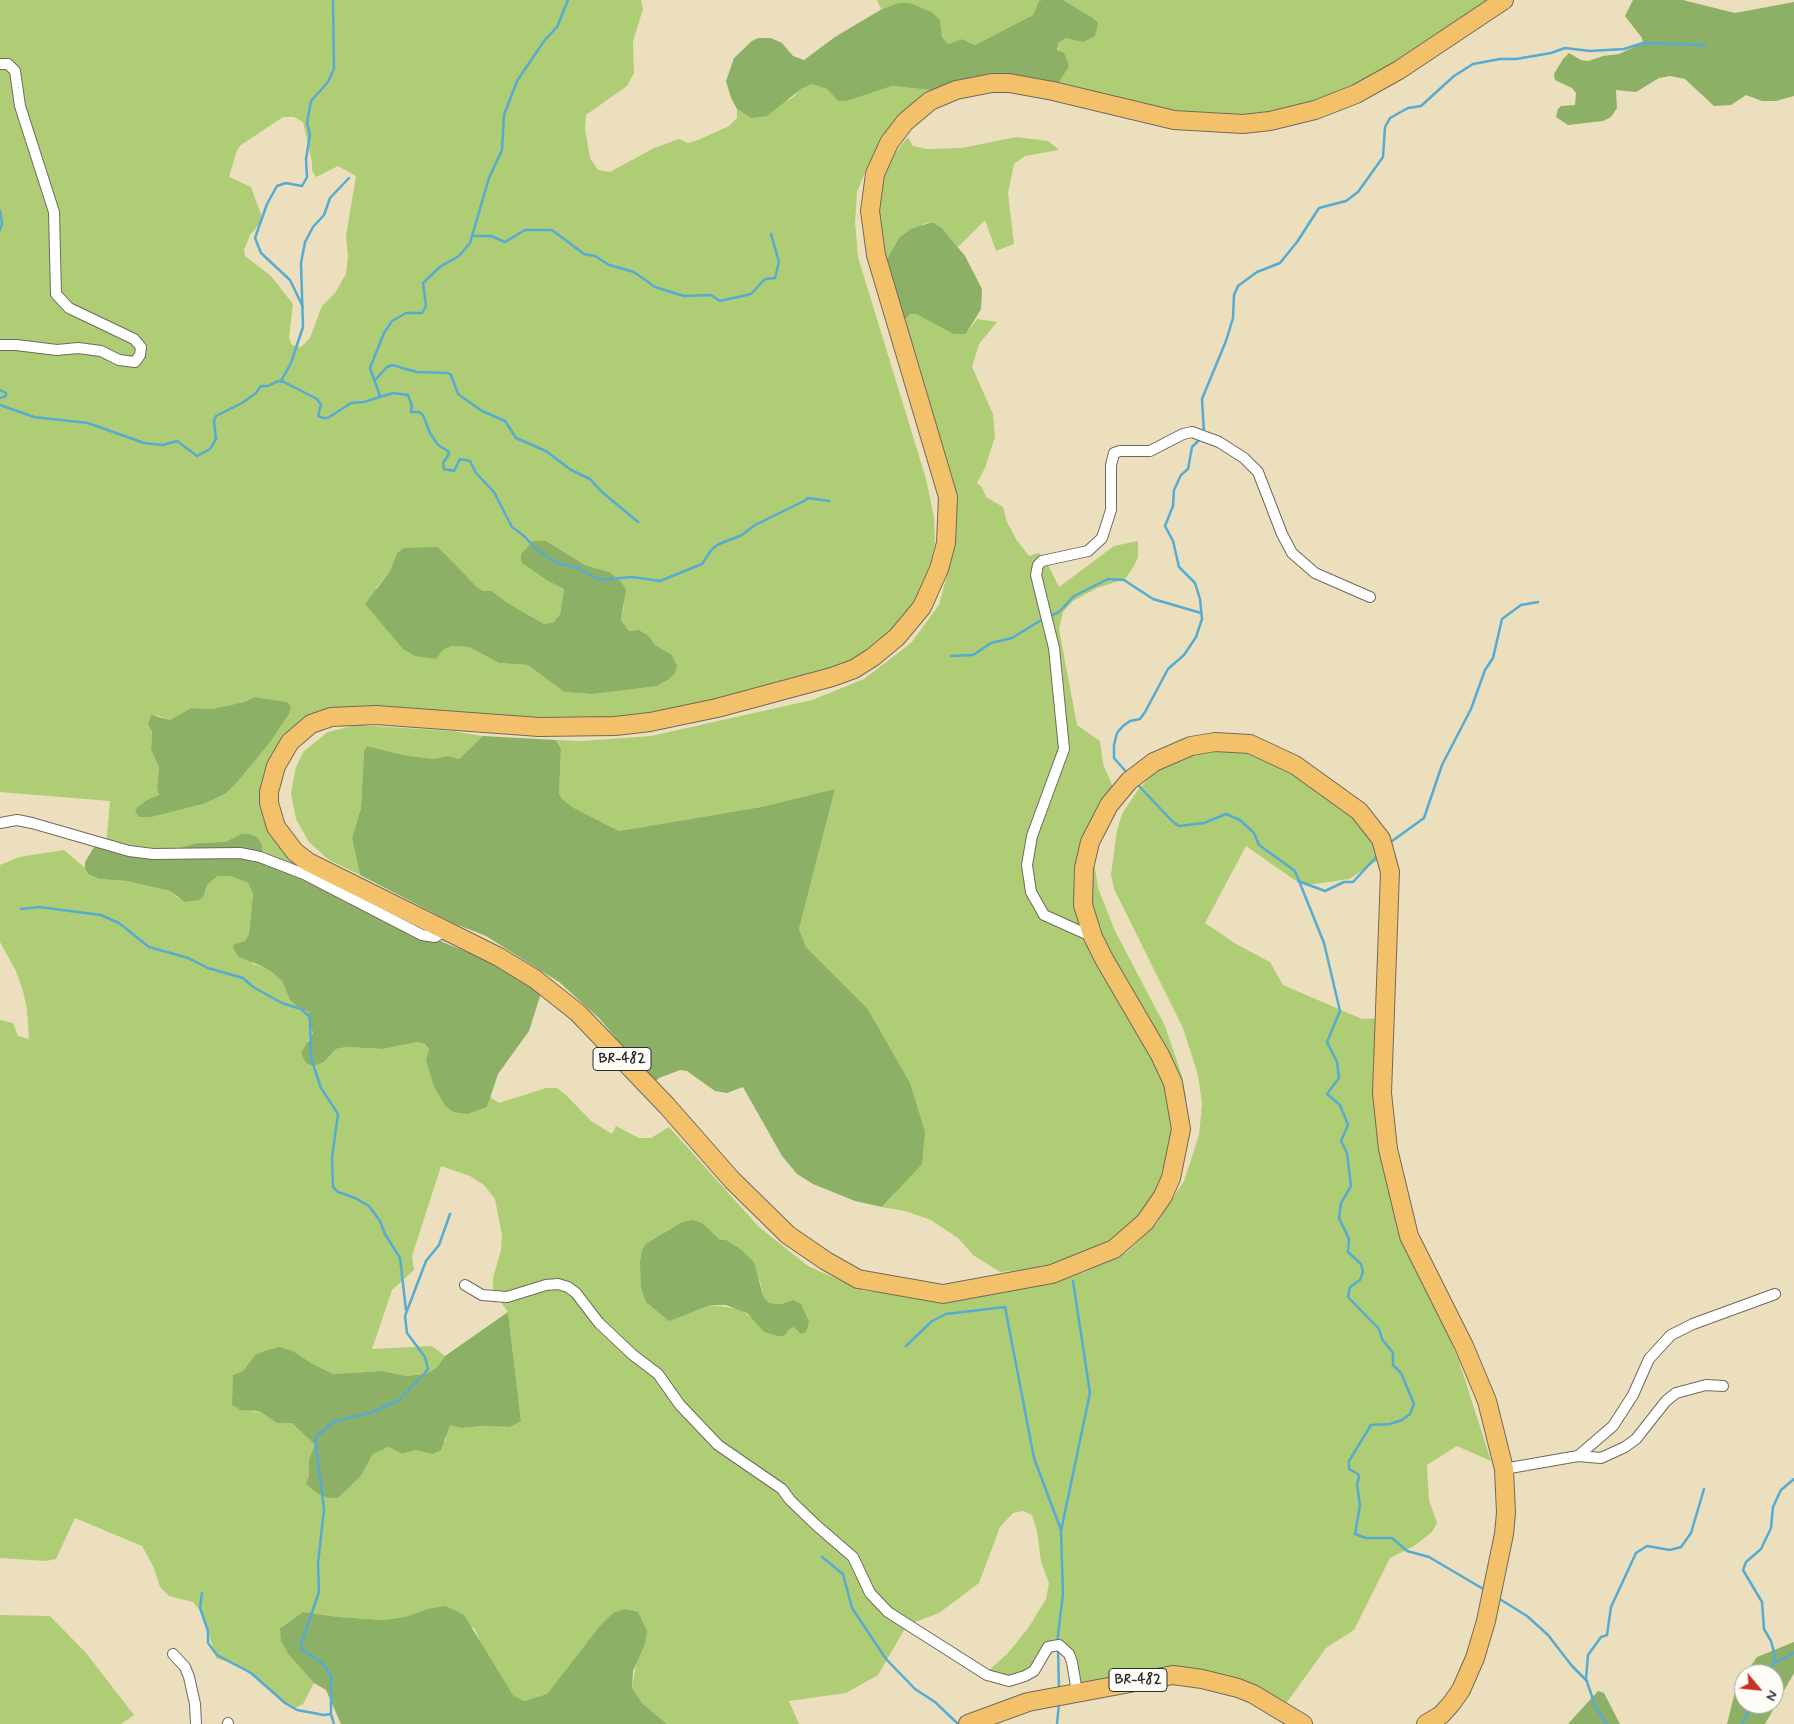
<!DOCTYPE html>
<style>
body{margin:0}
#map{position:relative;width:1794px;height:1724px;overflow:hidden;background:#ecdfbe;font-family:Mynerve,sans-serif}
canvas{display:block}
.north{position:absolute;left:1734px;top:1664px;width:50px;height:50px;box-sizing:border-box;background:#fdfcf7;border:1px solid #a9a8a5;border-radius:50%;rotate:118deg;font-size:14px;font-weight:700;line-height:20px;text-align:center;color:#2b2b2b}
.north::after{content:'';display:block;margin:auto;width:18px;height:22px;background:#c8321e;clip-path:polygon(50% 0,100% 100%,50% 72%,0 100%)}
</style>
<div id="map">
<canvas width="1794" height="1724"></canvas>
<div class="north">N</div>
</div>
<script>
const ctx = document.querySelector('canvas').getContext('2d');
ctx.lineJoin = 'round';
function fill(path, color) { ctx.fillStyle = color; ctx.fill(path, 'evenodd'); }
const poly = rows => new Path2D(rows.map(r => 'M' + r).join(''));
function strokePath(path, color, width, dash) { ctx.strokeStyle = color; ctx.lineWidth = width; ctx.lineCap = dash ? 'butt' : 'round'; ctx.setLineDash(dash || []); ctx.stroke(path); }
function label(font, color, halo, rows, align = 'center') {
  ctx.font = font + ' Mynerve,sans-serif'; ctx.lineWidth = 4.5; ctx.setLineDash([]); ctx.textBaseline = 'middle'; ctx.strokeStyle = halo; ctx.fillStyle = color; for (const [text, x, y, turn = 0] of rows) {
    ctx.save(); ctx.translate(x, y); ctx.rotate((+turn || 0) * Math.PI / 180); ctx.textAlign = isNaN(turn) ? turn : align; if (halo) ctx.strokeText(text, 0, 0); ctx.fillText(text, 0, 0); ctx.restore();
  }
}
fill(poly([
 [0,0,641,0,643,9,633,41,634,73,627,86,586,115,585,129,590,158,598,170,610,172,654,148,679,139,688,143,698,140,729,126,737,118,737,109,751,118,792,98,801,89,812,84,827,89,838,101,847,101,892,86,951,92,878,150,866,170,857,192,855,223,858,257,926,479,934,517,935,543,926,583,901,629,853,667,626,726,357,708,283,743,270,811,313,879,271,863,241,834,225,842,197,843,174,854,106,847,110,801,0,792],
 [283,117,294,117,303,122,312,162,312,170,316,177,338,166,356,176,346,236,348,257,346,274,335,293,322,306,310,338,301,347,292,345,289,338,293,304,271,276,245,256,244,250,250,235,263,220,251,187,229,177,237,150,241,145],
 [546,541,585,565,609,572,624,606,621,620,629,631,639,630,649,636,655,645,671,654,591,694,564,692,528,665,499,663,469,647,452,646,443,650,403,649,390,633,376,588,390,571,397,553,438,547,477,587,483,591,492,591,506,602,544,624,554,622,560,614,564,589,548,581],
 [254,697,287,702,289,714,271,741,225,794,206,803,147,800,159,796,157,788,159,767,151,750,152,731,156,715,170,720,191,708,212,709,244,702],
 [877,0,1042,0,1039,1,1033,15,975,45,962,39,948,44,942,37,940,20,932,12,910,3,898,3,881,9],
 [1063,0,1496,0,1349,91,1281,115,1208,121,1054,90,1059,42,1093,18],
 [908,137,913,146,927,149,962,148,1016,137,1048,141,1059,150,1025,156,1014,164,1008,193,1014,244,996,251,985,220,958,247,942,228,932,222,923,224,878,276,870,207,891,158],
 [888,313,916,314,966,334,977,319,997,322,979,344,972,367,993,414,995,437,985,468,977,483,982,487,986,497,1003,507,1007,522,1016,539,1029,556,1039,553,1048,565,1059,587,1114,546,1138,541,1138,557,1134,566,1125,579,1097,588,1073,601,1063,612,1059,629,1077,725,1100,741,1103,764,1113,787,1100,828,1094,862,1098,888,1115,931,1165,1026,1182,1076,1186,1098,1183,1140,1153,1202,1119,1236,1091,1254,1062,1263,1031,1269,1000,1272,973,1255,958,1238,931,1220,905,1211,882,1207,895,1194,867,1008,806,947,799,929,835,789,761,807,619,831,574,808,562,799,559,793,561,749,556,740,582,741,651,736,812,700,864,679,911,643,939,605,950,564,950,521],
 [356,725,452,731,483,736,459,759,448,756,434,759,403,755,367,746,364,751,361,808,352,838,360,875,329,860,309,842,296,819,291,793,296,767,304,751,328,732],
 [1204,746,1272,755,1364,820,1383,857,1349,879,1308,885,1293,879,1246,846,1205,923,1236,944,1270,962,1283,985,1362,1019,1382,1018,1384,1096,1413,1253,1459,1361,1491,1461,1457,1446,1427,1465,1429,1500,1437,1523,1432,1532,1414,1546,1390,1558,1354,1630,1326,1648,1285,1705,1240,1683,1079,1684,1074,1660,1058,1648,1025,1679,986,1673,1008,1653,1029,1627,1046,1599,1049,1583,1041,1562,1037,1531,1032,1515,1023,1511,1013,1513,1000,1527,979,1583,939,1613,907,1625,878,1675,846,1693,789,1701,799,1724,667,1724,642,1703,632,1688,637,1659,645,1644,599,1627,547,1694,524,1701,513,1695,483,1647,474,1628,427,1609,405,1617,383,1620,339,1617,303,1612,285,1624,280,1628,289,1655,314,1683,303,1704,295,1708,288,1706,242,1667,216,1658,203,1614,193,1602,169,1596,160,1587,153,1566,142,1546,75,1518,56,1559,46,1561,0,1558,0,1020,13,1023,18,1036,29,1039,27,1009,23,991,16,971,0,942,0,865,19,857,64,850,85,868,88,874,99,879,127,881,170,891,178,898,206,891,208,884,218,876,231,876,248,883,253,894,249,934,245,941,253,964,262,966,272,972,282,981,290,1000,299,1008,309,1012,309,1026,313,1033,307,1041,324,1062,336,1049,346,1047,383,1049,417,1042,425,1044,429,1049,426,1060,468,1114,487,1107,490,1097,499,1103,546,1088,557,1088,566,1095,591,1121,612,1134,616,1126,639,1138,651,1138,669,1127,759,1227,808,1266,864,1291,926,1296,1070,1277,1085,1272,1127,1252,1155,1226,1184,1181,1199,1135,1202,1104,1198,1075,1183,1028,1114,889,1111,875,1117,830,1123,812,1138,790,1159,768],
 [441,1166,470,1176,484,1185,495,1199,502,1235,501,1250,493,1278,493,1291,508,1312,521,1421,510,1427,482,1426,461,1428,450,1425,446,1431,446,1441,422,1451,416,1450,402,1454,389,1447,373,1454,361,1476,338,1498,328,1498,307,1483,309,1476,309,1459,315,1445,292,1423,277,1423,259,1411,253,1412,232,1394,234,1388,233,1375,243,1371,255,1355,293,1351,311,1363,333,1374,382,1371,406,1376,426,1374,437,1367,445,1356,432,1346,372,1349,392,1290,414,1270,412,1256],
 [682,1222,702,1223,710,1233,720,1240,726,1240,760,1281,763,1296,769,1303,781,1304,793,1300,794,1327,789,1330,784,1336,755,1321,741,1309,711,1305,696,1311,664,1233],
 [0,1615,50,1616,86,1653,134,1715,121,1724,0,1724]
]), '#afcd74');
fill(poly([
 [1042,0,1063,0,1093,18,1098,23,1095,36,1083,42,1066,38,1059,42,1057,50,1064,53,1069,66,1054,90,951,92,892,86,847,101,838,101,827,89,812,84,801,89,767,116,751,118,737,109,731,98,726,81,734,58,752,41,758,38,771,38,782,43,793,56,804,60,835,37,882,9,898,3,910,3,932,12,940,20,942,37,948,44,962,39,975,45,1033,15,1039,1],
 [1633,0,1683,0,1735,13,1794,2,1794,96,1776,101,1762,101,1746,95,1731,105,1714,106,1685,79,1670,76,1659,78,1636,92,1616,90,1617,108,1611,117,1603,121,1568,125,1556,117,1558,109,1561,106,1575,105,1576,93,1572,88,1555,80,1554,74,1563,59,1569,53,1581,60,1588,61,1603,56,1619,54,1643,43,1642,38,1625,16],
 [932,222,942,228,965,256,982,289,981,309,966,334,954,334,916,314,910,314,906,318,899,319,878,276,899,238,911,229],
 [533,541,546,541,585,565,609,572,620,581,626,589,621,620,629,631,639,630,649,636,655,645,671,654,677,666,675,673,669,679,657,686,591,694,564,692,528,665,499,663,469,647,452,646,443,650,436,659,415,656,403,649,365,604,390,571,397,553,404,548,438,547,477,587,483,591,492,591,506,602,544,624,554,622,560,614,564,589,548,581,521,562,521,554],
 [254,697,287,702,291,706,289,714,271,741,237,782,225,794,206,803,151,817,139,817,135,811,137,808,147,800,159,795,157,788,159,767,151,750,152,731,148,724,151,715,170,720,191,708,212,709,244,702],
 [483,736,556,740,561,749,559,793,562,799,574,808,619,831,761,807,835,789,799,929,806,947,867,1008,910,1083,925,1132,922,1164,882,1207,855,1201,813,1184,797,1174,782,1156,743,1087,727,1093,715,1091,687,1071,680,1070,659,1078,654,1083,599,1018,559,982,486,936,453,923,360,875,352,838,361,808,364,751,367,746,403,755,434,759,448,756,459,759],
 [241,834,249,834,257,837,262,845,263,854,447,944,488,960,542,990,529,1031,498,1074,487,1107,468,1114,454,1112,445,1106,434,1086,426,1060,429,1049,425,1044,417,1042,383,1049,346,1047,336,1049,324,1062,313,1066,306,1063,301,1053,313,1033,308,1019,309,1012,299,1008,290,1000,282,981,272,972,262,966,239,957,234,950,233,945,245,941,249,934,253,894,248,883,231,876,218,876,208,884,203,897,199,900,185,902,170,891,127,881,99,879,88,874,85,868,85,862,94,847,174,854,183,847,197,843,225,842],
 [693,1220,702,1223,720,1240,726,1240,739,1248,754,1262,763,1296,769,1303,781,1304,793,1300,801,1304,809,1322,806,1332,801,1334,794,1327,789,1330,784,1336,778,1336,764,1332,747,1313,726,1305,711,1305,669,1321,646,1302,641,1288,640,1263,642,1250,646,1244,682,1222],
 [508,1312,521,1421,510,1427,482,1426,461,1428,450,1425,441,1450,433,1454,416,1450,402,1454,389,1447,373,1454,361,1476,338,1498,328,1498,317,1493,306,1484,309,1476,309,1459,315,1445,292,1423,277,1423,259,1411,241,1410,232,1405,233,1375,243,1371,255,1355,262,1352,279,1347,293,1351,311,1363,333,1374,382,1371,406,1376,426,1374,437,1367,445,1356],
 [446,1606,464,1615,513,1695,524,1701,547,1694,599,1627,613,1613,625,1609,638,1612,647,1631,645,1644,633,1671,632,1688,642,1703,667,1724,341,1724,326,1690,314,1683,289,1655,281,1641,280,1628,303,1612,339,1617,383,1620,405,1617,427,1609],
 [1794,1642,1794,1673,1765,1724,1727,1724,1736,1688,1744,1675,1744,1704,1774,1704,1774,1674,1745,1674,1757,1657],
 [1598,1691,1604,1693,1620,1724,1568,1724]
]), '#8bb066');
strokePath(poly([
 [0,230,2,223,0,211],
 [473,236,491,236,505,242,525,230,552,230,584,254,595,256,609,265,634,272,655,287,684,296,711,295,720,301,751,294,765,279,775,278,779,262,771,234],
 [303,307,290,280,261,253,255,238,267,204,277,186,286,183,302,186,307,177,306,159,310,135,307,123,311,101,328,82,334,69,333,0],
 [375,380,387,367,392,365,417,372,448,373,451,375,458,394,482,411,505,421,516,438,546,451,571,470,590,479,602,492,638,522],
 [281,381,291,363,303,327,301,263,305,242,313,227,324,215,330,198,349,178],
 [0,390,6,393,6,396,0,398],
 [380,396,370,368,384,333,392,321,406,313,422,313,426,306,423,283,441,266,459,256,470,243,489,178,502,150,504,115,517,81,544,41,557,27,568,0],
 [0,405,34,417,88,423,144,443,163,445,177,441,197,456,210,449,216,439,214,421,216,416,242,403,256,393,261,386,268,386,278,381,284,382,317,399,321,405,318,416,323,418,328,418,351,403,364,402,393,393,408,395,412,406,411,412,419,412,423,415,430,433,438,445,448,451,449,454,443,463,444,469,454,471,460,459,470,461,476,473,494,492,512,527,524,536,535,548,557,563,578,568,599,580,632,577,660,581,702,564,712,549,719,544,742,535,755,525,804,501,808,498,829,501],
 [1204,433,1202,399,1226,341,1233,318,1234,295,1238,286,1257,272,1280,263,1297,242,1319,208,1346,201,1358,192,1383,157,1385,127,1390,118,1408,108,1421,106,1454,76,1473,64,1500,59,1516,59,1551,53,1565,48,1590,51,1624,49,1643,43,1705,45],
 [1048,617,1059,612,1074,596,1108,579,1124,580,1153,599,1201,613],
 [951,656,973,655,991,643,1012,638,1043,619],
 [1128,774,1114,758,1114,745,1117,733,1123,726,1130,721,1140,719,1145,712,1168,669,1184,655,1196,637,1202,619,1200,599,1195,583,1179,567,1173,541,1165,526,1173,506,1174,490,1181,475,1188,469,1192,447,1201,438],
 [1137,784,1173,822,1179,826,1204,823,1226,814,1240,820,1254,833,1259,845,1295,871,1324,943,1340,1011,1327,1042,1337,1062,1339,1078,1327,1094,1340,1105,1348,1125,1341,1141,1347,1153,1351,1186,1341,1203,1339,1218,1349,1239,1348,1252,1361,1264,1363,1272,1360,1280,1350,1287,1348,1297,1379,1329,1382,1339,1393,1353,1393,1365,1401,1373,1414,1404,1410,1414,1402,1420,1390,1424,1371,1425,1349,1461,1349,1469,1358,1474,1359,1478,1357,1484,1360,1506,1355,1534,1366,1538,1392,1538,1407,1551,1429,1557,1485,1590],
 [1388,844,1424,818,1442,765,1471,709,1485,670,1493,658,1502,619,1521,605,1538,602],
 [1298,881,1325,891,1344,882,1353,882,1378,855],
 [21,909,39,907,101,915,119,923,149,947,188,958,208,968,243,978,253,987,282,1003,301,1009,310,1017,311,1058,321,1088,338,1114,332,1158,333,1187,338,1192,355,1198,369,1206,380,1221,385,1234,400,1258,406,1310],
 [906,1346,932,1321,946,1314,1005,1307,1034,1458,1061,1530],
 [822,1557,843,1574,852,1608,886,1659,915,1689,935,1702,958,1724],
 [202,1593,200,1608,208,1631,208,1643,217,1655,251,1673,285,1703,297,1710,324,1715,331,1714],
 [1498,1598,1527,1616,1548,1635,1572,1666,1587,1681],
 [1057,1643,1063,1594,1061,1531,1090,1393,1073,1281],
 [1058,1648,1059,1690],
 [1775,1663,1794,1653],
 [1770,1674,1775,1656,1771,1641,1764,1629,1762,1602,1743,1570,1746,1562,1761,1549,1771,1528,1773,1507,1781,1490,1794,1479],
 [334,1724,331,1714,331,1676,324,1665,302,1649,301,1644,319,1592,318,1564,324,1509,315,1438,333,1422,373,1412,399,1400,425,1373,428,1369,425,1357,407,1333,405,1316,426,1261,439,1245,450,1214],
 [1057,1724,1059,1703],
 [1607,1724,1596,1708,1586,1679,1588,1655,1601,1637,1607,1635,1611,1607,1636,1553,1647,1546,1670,1550,1681,1547,1691,1533,1704,1489],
 [1742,1724,1752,1704]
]), '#56abd2', 2.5);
const street = poly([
 [0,64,8,64,15,71,20,106,54,212,56,294,69,308,134,339,141,347,140,355,135,362,119,360,101,351,78,348,57,350,16,345,0,345],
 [0,823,17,820,32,823,129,851,153,854,240,853,260,857,304,874,422,935,435,937,446,930],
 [1093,937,1044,915,1031,892,1027,865,1032,836,1064,749,1054,648,1036,575,1038,565,1042,561,1088,551,1102,538,1111,510,1111,465,1114,453,1120,451,1150,451,1183,434,1192,432,1219,442,1244,458,1258,472,1282,534,1292,553,1315,573,1370,597],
 [465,1285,482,1295,507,1297,546,1285,558,1284,568,1287,576,1293,599,1323,633,1355,658,1374,680,1405,718,1445,782,1489,790,1500,816,1525,853,1557,870,1593,888,1612,987,1675,1009,1681,1025,1676,1034,1671,1048,1647,1059,1645,1069,1654,1072,1662,1077,1692],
 [1578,1456,1601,1458,1625,1447,1636,1439,1666,1401,1676,1393,1706,1385,1723,1386],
 [1504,1469,1578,1456,1613,1426,1633,1395,1649,1359,1671,1335,1693,1324,1775,1294],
 [173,1654,185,1667,189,1677,195,1704,196,1724],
 [228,1724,228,1723]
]);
const highway = poly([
 [968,1724,1028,1702,1173,1675,1202,1679,1238,1688,1253,1694,1303,1724],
 [1426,1724,1441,1715,1451,1704,1461,1690,1475,1658,1486,1621,1504,1534,1506,1513,1504,1469,1487,1401,1464,1346,1409,1236,1388,1149,1382,1093,1390,872,1381,839,1359,811,1295,765,1250,744,1215,742,1191,746,1154,762,1129,781,1109,805,1090,842,1084,868,1083,905,1093,937,1104,959,1160,1055,1173,1083,1181,1129,1171,1178,1163,1196,1145,1222,1114,1249,1052,1274,943,1294,858,1279,826,1261,788,1235,732,1180,667,1106,578,1013,535,979,499,957,308,862,295,852,276,827,269,803,269,792,276,766,290,742,311,724,331,717,376,715,539,727,615,726,650,722,717,708,832,677,854,669,873,657,897,637,922,607,939,569,946,543,948,497,876,255,870,211,875,174,889,143,905,122,930,101,956,90,992,83,1009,83,1053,91,1174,120,1243,124,1270,121,1315,110,1356,94,1399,70,1504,0]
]);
strokePath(street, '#6f6a5e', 12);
strokePath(highway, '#6f6a5e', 20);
strokePath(street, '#fff', 10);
strokePath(highway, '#f4c16b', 18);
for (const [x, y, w] of [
 [622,1059,58],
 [1138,1680,58]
]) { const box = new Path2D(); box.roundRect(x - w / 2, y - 11.5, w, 23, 4); ctx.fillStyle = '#fdfcf7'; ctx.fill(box); strokePath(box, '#2b2b2b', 1); }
label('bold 14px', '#2b2b2b', null, [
 ["BR-482",622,1059],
 ["BR-482",1138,1680]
]);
</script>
